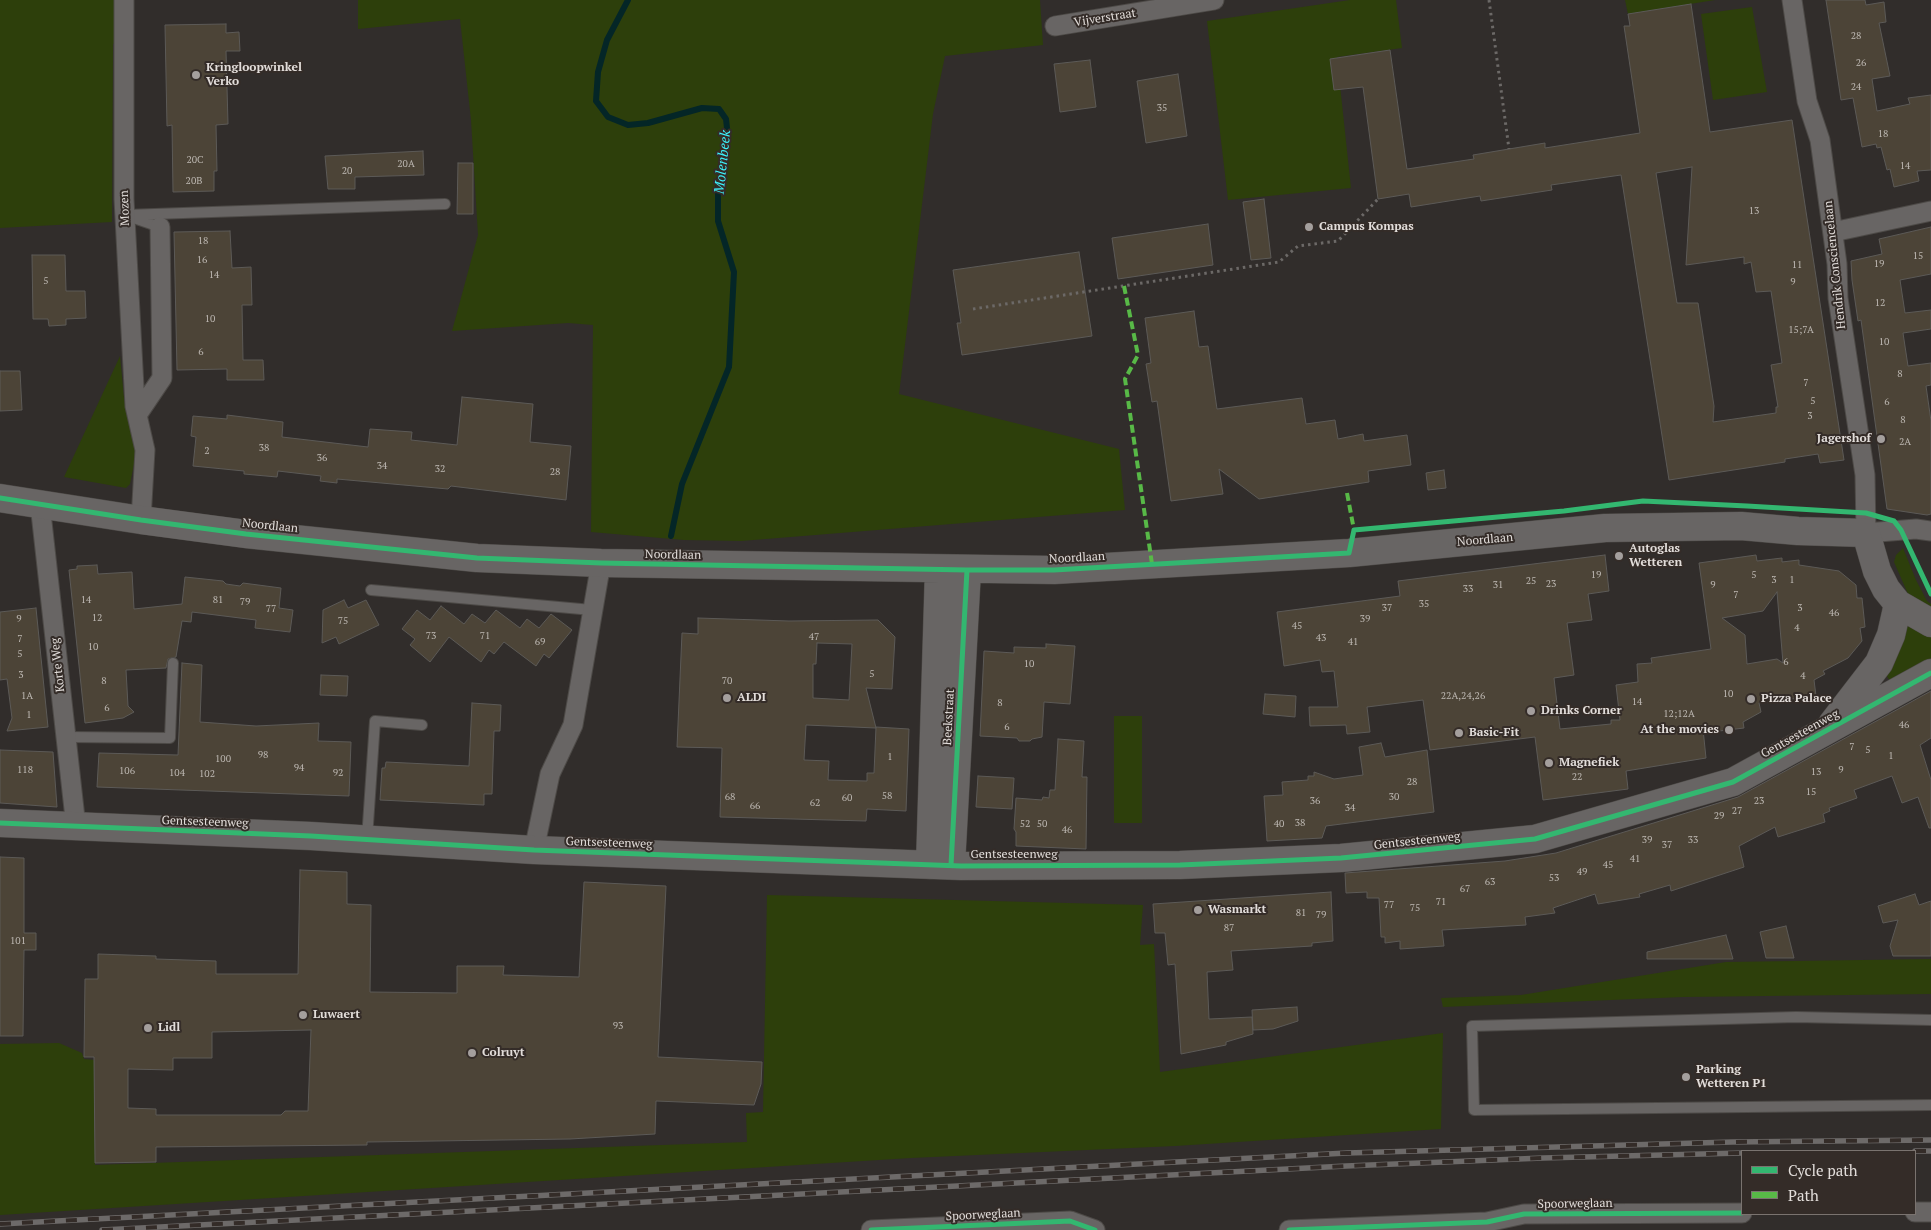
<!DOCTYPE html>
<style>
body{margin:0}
#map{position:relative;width:1931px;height:1230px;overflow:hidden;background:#312d2b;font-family:"PT Serif",serif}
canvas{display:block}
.legend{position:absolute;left:1741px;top:1150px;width:175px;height:65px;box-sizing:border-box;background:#342c28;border:1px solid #7a736f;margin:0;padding:6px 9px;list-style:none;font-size:15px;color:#e2ddda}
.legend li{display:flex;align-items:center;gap:10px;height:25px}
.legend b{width:25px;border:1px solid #7a736f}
</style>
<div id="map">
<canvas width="1931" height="1230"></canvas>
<ul class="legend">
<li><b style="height:6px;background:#33b770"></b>Cycle path</li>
<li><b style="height:6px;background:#58b947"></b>Path</li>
</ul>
</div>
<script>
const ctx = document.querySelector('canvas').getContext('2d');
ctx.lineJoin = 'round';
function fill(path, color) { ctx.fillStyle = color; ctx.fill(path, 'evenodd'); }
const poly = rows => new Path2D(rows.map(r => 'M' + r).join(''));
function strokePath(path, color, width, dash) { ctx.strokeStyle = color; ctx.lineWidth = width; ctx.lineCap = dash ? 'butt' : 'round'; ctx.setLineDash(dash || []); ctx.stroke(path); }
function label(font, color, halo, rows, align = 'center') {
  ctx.font = font + ' "PT Serif",serif'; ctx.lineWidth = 4; ctx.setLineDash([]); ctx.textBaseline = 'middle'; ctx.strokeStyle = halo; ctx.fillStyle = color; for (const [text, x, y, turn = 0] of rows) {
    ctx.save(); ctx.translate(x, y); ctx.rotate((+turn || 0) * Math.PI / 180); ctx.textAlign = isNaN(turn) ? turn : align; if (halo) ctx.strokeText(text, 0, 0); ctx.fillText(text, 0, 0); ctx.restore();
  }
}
fill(poly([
 [0,0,124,0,124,37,113,44,112,222,0,228],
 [358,0,1040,0,1043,45,945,56,933,114,899,394,1119,449,1125,510,741,541,684,540,591,532,593,325,568,323,452,331,478,235,471,120,460,19,358,29],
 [1350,0,1396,0,1402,48,1337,57,1351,188,1228,200,1207,21],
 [1625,0,1715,0,1628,14],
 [1752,7,1767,92,1713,100,1701,14],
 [120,356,124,398,136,454,130,484,126,488,64,477],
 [1903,548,1916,580,1927,601,1931,604,1931,611,1912,603,1894,562,1896,555],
 [1904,622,1931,631,1931,658,1890,681,1885,673],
 [1114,716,1142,716,1142,823,1114,823],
 [767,895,1143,905,1140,945,1154,944,1160,1072,1443,1033,1441,1129,1175,1146,911,1158,0,1215,0,1044,59,1043,82,1053,84,1059,94,1060,95,1165,747,1142,746,1113,763,1112],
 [1931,959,1931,994,1683,997,1443,1007,1441,998,1521,995,1726,962]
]), '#2d3f0b');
strokePath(poly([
 [628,0,607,40,598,72,596,101,608,117,628,125,648,123,702,108,719,109,726,119,728,137,718,186,718,221,734,272,729,367,682,484,671,536]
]), '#042627', 6);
const building = poly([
 [1826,0,1865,0,1866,5,1884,2,1886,22,1879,23,1890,76,1872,79,1877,111,1910,104,1908,98,1931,95,1931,170,1917,171,1919,181,1894,187,1890,169,1887,170,1881,147,1877,148,1876,144,1862,147,1853,98,1841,100,1826,0],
 [1691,4,1710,132,1792,120,1844,460,1820,463,1818,454,1785,459,1785,462,1669,480,1621,175,1551,185,1552,190,1481,201,1480,196,1411,207,1409,194,1378,199,1363,87,1334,90,1330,59,1390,50,1407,169,1474,159,1473,155,1545,143,1545,148,1640,133,1624,26,1630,26,1628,14,1691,4],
 [1692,167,1686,265,1744,257,1744,264,1751,262,1756,292,1771,291,1782,363,1771,365,1778,407,1776,407,1776,413,1713,422,1714,406,1698,303,1677,303,1656,173,1692,167],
 [226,24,226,33,239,32,240,51,226,51,228,124,216,125,217,171,214,171,214,191,173,192,172,125,167,126,165,25,226,24],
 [1090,60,1096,107,1060,112,1054,64,1090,60],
 [1178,74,1187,136,1146,143,1137,81,1178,74],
 [423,151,424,175,355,177,355,189,328,189,325,156,423,151],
 [458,163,473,163,473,214,457,214,458,163],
 [1264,199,1271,258,1251,260,1243,202,1264,199],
 [1208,224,1213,265,1118,279,1112,238,1208,224],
 [1931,227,1931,274,1900,280,1905,313,1931,310,1931,329,1903,333,1908,366,1931,363,1931,385,1926,386,1931,421,1931,514,1927,515,1887,509,1861,320,1858,321,1852,280,1851,261,1882,254,1879,239,1931,227],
 [230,231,232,268,251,267,252,305,242,305,243,360,263,360,264,380,227,380,227,369,177,370,174,232,230,231],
 [1079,252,1092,336,962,355,957,323,961,323,953,270,1079,252],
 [32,255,65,255,66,291,85,291,86,318,66,319,66,325,49,326,48,319,33,319,32,255],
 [1194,311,1199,347,1208,346,1217,409,1302,398,1306,424,1335,420,1338,439,1363,434,1364,441,1407,435,1411,465,1368,471,1369,482,1259,499,1219,469,1223,494,1171,501,1157,401,1152,402,1146,364,1151,363,1145,318,1194,311],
 [0,371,20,371,22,410,0,411,0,371],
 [462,397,533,404,530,442,571,446,566,500,451,486,448,489,337,479,337,483,320,481,321,476,278,471,277,477,244,474,244,471,193,466,196,437,191,436,193,416,227,419,227,415,283,422,282,437,368,447,370,429,412,432,411,440,457,445,462,397],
 [1444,470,1446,488,1428,490,1426,473,1444,470],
 [1605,555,1609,591,1588,594,1592,620,1567,623,1574,675,1554,678,1560,729,1611,724,1611,720,1620,720,1616,685,1638,682,1637,664,1652,663,1651,658,1711,649,1699,563,1756,555,1757,561,1782,558,1782,562,1799,560,1799,565,1839,571,1856,585,1857,598,1862,598,1865,627,1860,628,1862,641,1848,658,1823,671,1825,674,1814,680,1816,696,1759,703,1761,712,1743,722,1744,728,1711,732,1703,729,1706,758,1626,771,1628,789,1543,800,1535,737,1430,750,1423,700,1367,707,1370,732,1347,734,1346,725,1310,726,1309,707,1338,707,1334,671,1322,672,1320,660,1284,666,1277,612,1400,596,1398,581,1605,555],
 [1777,592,1783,663,1777,659,1747,664,1745,635,1722,618,1763,611,1777,592],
 [97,565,98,574,132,572,134,609,182,604,185,577,223,581,226,584,240,586,243,583,281,588,279,608,293,610,290,632,255,628,256,620,192,612,191,622,182,621,176,657,168,659,166,668,126,670,128,706,134,712,123,718,85,723,69,570,77,569,77,566,97,565],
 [344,600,348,608,366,600,379,625,339,644,336,637,322,643,323,610,344,600],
 [441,606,464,624,472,614,485,623,496,610,520,628,527,619,539,628,551,614,572,630,549,658,544,654,536,666,504,642,494,654,489,650,481,662,449,637,430,662,410,645,415,639,402,629,417,610,430,620,441,606],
 [36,608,48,727,7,731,12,718,7,679,0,680,0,612,36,608],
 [698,618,789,621,878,620,895,637,892,689,866,688,876,728,806,725,804,760,829,761,828,780,867,781,867,773,874,773,876,727,909,729,906,811,867,809,866,821,720,817,722,748,677,747,682,633,698,634,698,618],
 [817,643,852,644,849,700,813,698,813,664,816,664,817,643],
 [1046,644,1075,646,1070,704,1044,702,1042,737,1032,739,1030,741,1019,741,1017,738,980,736,984,651,1014,653,1014,647,1046,648,1046,644],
 [182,663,202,665,200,722,256,726,319,723,318,741,351,742,349,796,97,787,99,753,178,755,182,663],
 [321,675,348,676,347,696,320,695,321,675],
 [1931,691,1931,738,1920,745,1931,780,1931,828,1929,828,1918,797,1902,803,1892,776,1854,790,1857,798,1829,808,1830,811,1823,814,1825,822,1778,837,1775,827,1739,846,1744,867,1671,891,1670,885,1639,894,1640,897,1598,904,1595,894,1553,908,1555,913,1525,917,1526,925,1442,930,1444,946,1400,949,1400,941,1385,943,1385,937,1381,937,1379,898,1367,898,1367,892,1346,893,1345,873,1505,861,1556,853,1738,797,1931,691],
 [1265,694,1296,696,1295,717,1263,714,1265,694],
 [472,703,501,705,500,731,494,731,492,794,484,794,484,805,380,800,382,768,385,768,386,762,469,766,472,703],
 [1058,739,1084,741,1082,777,1087,777,1086,849,1016,846,1016,832,1014,829,1016,798,1042,800,1043,797,1049,798,1050,790,1055,790,1058,739],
 [1381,743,1385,757,1427,750,1434,812,1326,826,1322,838,1267,841,1264,796,1283,795,1282,782,1308,780,1308,776,1314,776,1314,772,1334,779,1363,775,1359,747,1381,743],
 [0,750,53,752,57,807,0,803,0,750],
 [978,776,1014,778,1012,809,976,807,978,776],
 [0,857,24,858,24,933,36,933,36,950,24,950,23,1036,0,1036,0,857],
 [300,870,347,872,347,904,371,905,370,992,457,993,457,966,504,966,503,975,579,977,584,882,666,886,658,1057,762,1062,761,1084,754,1105,656,1101,655,1134,570,1139,367,1142,367,1145,156,1147,156,1162,95,1163,94,1057,84,1057,85,979,98,979,98,954,156,956,156,959,216,961,216,974,298,974,300,870],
 [311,1030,308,1111,285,1111,281,1115,156,1115,156,1109,128,1108,128,1069,173,1070,173,1058,212,1058,212,1032,311,1030],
 [1331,892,1333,941,1312,943,1312,946,1231,951,1233,970,1207,972,1209,1019,1252,1017,1253,1034,1226,1042,1226,1045,1181,1054,1175,964,1168,965,1165,933,1155,933,1153,904,1331,892],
 [1915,894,1919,905,1931,901,1931,956,1893,956,1890,946,1898,920,1883,923,1878,906,1915,894],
 [1786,926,1794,958,1766,958,1760,932,1786,926],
 [1726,935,1733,959,1647,959,1647,952,1726,935],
 [1297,1007,1298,1021,1273,1029,1253,1030,1252,1010,1297,1007]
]);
fill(building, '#4c4437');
strokePath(building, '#5c5a57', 1);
const lane = poly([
 [125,215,445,204],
 [131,217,160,227],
 [371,590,592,610],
 [66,737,170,738,173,663],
 [367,839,375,721,422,725],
 [1931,1020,1796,1017,1472,1026,1474,1110,1931,1105]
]);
const street = poly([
 [124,0,124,199,135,406,145,450,141,520],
 [1792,0,1807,101,1820,140,1837,264,1838,298,1865,475,1866,533,1916,529,1931,531],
 [1055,26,1214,0],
 [1833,232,1931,211],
 [137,415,162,378,160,227],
 [40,504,76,827],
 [534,850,550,774,573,725,601,563],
 [1915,1212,1931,1212],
 [871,1230,1070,1221,1095,1230],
 [1289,1230,1487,1222,1524,1214,1742,1213]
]);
const secondary = poly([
 [0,498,141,520,246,534,477,558,601,563,1054,570,1349,553,1605,528,1741,526,1798,531,1866,533,1877,571,1886,589,1898,604,1931,623],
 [1832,724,1879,663,1891,635,1898,604],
 [0,823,311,836,534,850,961,866,1180,865,1341,858,1535,839,1733,782,1931,673],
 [930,865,939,569],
 [951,865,967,570]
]);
strokePath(lane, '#4d4a47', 12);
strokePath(street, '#4d4a47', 21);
strokePath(secondary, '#4d4a47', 29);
strokePath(poly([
 [1489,0,1509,149],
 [973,309,1279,262,1298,246,1338,241,1378,199]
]), '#6c6967', 3, [2.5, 4]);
strokePath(lane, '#686564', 10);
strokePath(street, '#686564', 19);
strokePath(secondary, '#686564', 28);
const rail = poly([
 [1915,1151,1931,1151],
 [0,1224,1347,1153,1732,1142,1931,1140],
 [102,1230,1346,1166,1543,1158,1742,1153]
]);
strokePath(rail, '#6d6a69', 5.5);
strokePath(rail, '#342c28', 4, [11]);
strokePath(poly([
 [1124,286,1138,355,1125,379,1152,564],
 [1347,493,1354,530]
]), '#58b947', 4, [8, 4]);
strokePath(poly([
 [0,498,141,520,246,534,477,558,601,563,967,570,1054,570,1349,553,1354,530,1564,511,1643,501,1747,506,1866,513,1894,521,1901,530,1931,594],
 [0,823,311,836,534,850,961,866,1180,865,1341,858,1535,839,1733,782,1931,673],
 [951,865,967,570],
 [871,1230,1070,1221,1095,1230],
 [1289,1230,1487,1222,1524,1214,1742,1213]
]), '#33b770', 5);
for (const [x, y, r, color] of [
 [196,75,5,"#a49f9d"],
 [1309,227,5,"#a49f9d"],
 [1881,439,5,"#a49f9d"],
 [1619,556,5,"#a49f9d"],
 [727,698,5,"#a49f9d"],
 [1751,699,5,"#a49f9d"],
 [1531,711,5,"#a49f9d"],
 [1729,730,5,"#a49f9d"],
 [1459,733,5,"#a49f9d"],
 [1549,763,5,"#a49f9d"],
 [1198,910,5,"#a49f9d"],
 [303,1015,5,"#a49f9d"],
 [148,1028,5,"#a49f9d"],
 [472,1053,5,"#a49f9d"],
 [1686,1077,5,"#a49f9d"]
]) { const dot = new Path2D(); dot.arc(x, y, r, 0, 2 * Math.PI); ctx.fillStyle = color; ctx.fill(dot); strokePath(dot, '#342c28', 2); }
label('10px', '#bcb7b1', null, [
 ["28",1856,36],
 ["26",1861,63],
 ["24",1856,87],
 ["35",1162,108],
 ["18",1883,134],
 ["20C",195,160],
 ["20A",406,164],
 ["14",1905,166],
 ["20",347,171],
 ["20B",194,181],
 ["13",1754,211],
 ["18",203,241],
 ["15",1918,256],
 ["16",202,260],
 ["19",1879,264],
 ["11",1797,265],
 ["14",214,275],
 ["5",46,281],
 ["9",1793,282],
 ["12",1880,303],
 ["10",210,319],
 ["15;7A",1801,330],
 ["10",1884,342],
 ["6",201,352],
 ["8",1900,374],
 ["7",1806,383],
 ["5",1813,401],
 ["6",1887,402],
 ["3",1810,416],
 ["8",1903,420],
 ["2A",1905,442],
 ["38",264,448],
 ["2",207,451],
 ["36",322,458],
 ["34",382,466],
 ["32",440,469],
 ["28",555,472],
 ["19",1596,575],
 ["5",1754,575],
 ["3",1774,580],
 ["1",1792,580],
 ["25",1531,581],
 ["23",1551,584],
 ["31",1498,585],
 ["9",1713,585],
 ["33",1468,589],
 ["7",1736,595],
 ["14",86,600],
 ["81",218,600],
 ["79",245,602],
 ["35",1424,604],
 ["37",1387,608],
 ["3",1800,608],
 ["77",271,609],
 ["46",1834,613],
 ["12",97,618],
 ["9",19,619],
 ["39",1365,619],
 ["75",343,621],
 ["45",1297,626],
 ["4",1797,628],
 ["73",431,636],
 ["71",485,636],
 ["47",814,637],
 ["43",1321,638],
 ["7",20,639],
 ["69",540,642],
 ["41",1353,642],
 ["10",93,647],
 ["5",20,654],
 ["6",1786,662],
 ["10",1029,664],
 ["5",872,674],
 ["3",21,675],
 ["4",1803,676],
 ["8",104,681],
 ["70",727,681],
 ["10",1728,694],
 ["1A",27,696],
 ["22A,24,26",1463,696],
 ["14",1637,702],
 ["8",1000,703],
 ["6",107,708],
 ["12;12A",1679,714],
 ["1",29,715],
 ["46",1904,725],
 ["6",1007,727],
 ["7",1852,747],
 ["5",1868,750],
 ["98",263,755],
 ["1",1891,756],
 ["1",890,757],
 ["100",223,759],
 ["94",299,768],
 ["118",25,770],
 ["9",1841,770],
 ["106",127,771],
 ["13",1816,772],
 ["104",177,773],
 ["92",338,773],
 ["102",207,774],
 ["22",1577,777],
 ["28",1412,782],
 ["15",1811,792],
 ["58",887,796],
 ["68",730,797],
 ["30",1394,797],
 ["60",847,798],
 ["36",1315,801],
 ["23",1759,801],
 ["62",815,803],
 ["66",755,806],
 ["34",1350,808],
 ["27",1737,811],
 ["29",1719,816],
 ["38",1300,823],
 ["52",1025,824],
 ["50",1042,824],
 ["40",1279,824],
 ["46",1067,830],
 ["39",1647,840],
 ["33",1693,840],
 ["37",1667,845],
 ["41",1635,859],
 ["45",1608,865],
 ["49",1582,872],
 ["53",1554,878],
 ["63",1490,882],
 ["67",1465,889],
 ["71",1441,902],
 ["77",1389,905],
 ["75",1415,908],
 ["81",1301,913],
 ["79",1321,915],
 ["87",1229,928],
 ["101",18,941],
 ["93",618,1026]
]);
label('12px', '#e2ddda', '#342c28', [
 ["Vijverstraat",1105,18,-9],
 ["Mozen",125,208,-92],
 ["Hendrik Consciencelaan",1835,265,-96],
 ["Noordlaan",270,526,6],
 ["Noordlaan",1485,540,-5],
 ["Noordlaan",673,555,1],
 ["Noordlaan",1077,558,-3],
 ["Korte Weg",58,665,-96],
 ["Beekstraat",949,717,-87],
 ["Gentsesteenweg",1800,734,-29],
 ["Gentsesteenweg",205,822,2],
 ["Gentsesteenweg",1417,841,-6],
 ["Gentsesteenweg",609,843,2],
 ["Gentsesteenweg",1014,855],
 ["Spoorweglaan",1575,1204,-1],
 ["Spoorweglaan",983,1215,-3]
]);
label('bold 12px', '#e2ddda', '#342c28', [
 ["Kringloopwinkel",206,68],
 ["Verko",206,82],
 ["Campus Kompas",1319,227],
 ["Jagershof",1871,439,"right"],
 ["Autoglas",1629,549],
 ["Wetteren",1629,563],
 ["ALDI",737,698],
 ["Pizza Palace",1761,699],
 ["Drinks Corner",1541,711],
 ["At the movies",1719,730,"right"],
 ["Basic-Fit",1469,733],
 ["Magnefiek",1559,763],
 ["Wasmarkt",1208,910],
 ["Luwaert",313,1015],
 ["Lidl",158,1028],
 ["Colruyt",482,1053],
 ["Parking",1696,1070],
 ["Wetteren P1",1696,1084]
], 'left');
label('italic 14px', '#3df2fc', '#342c28', [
 ["Molenbeek",723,162,-84]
]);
</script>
